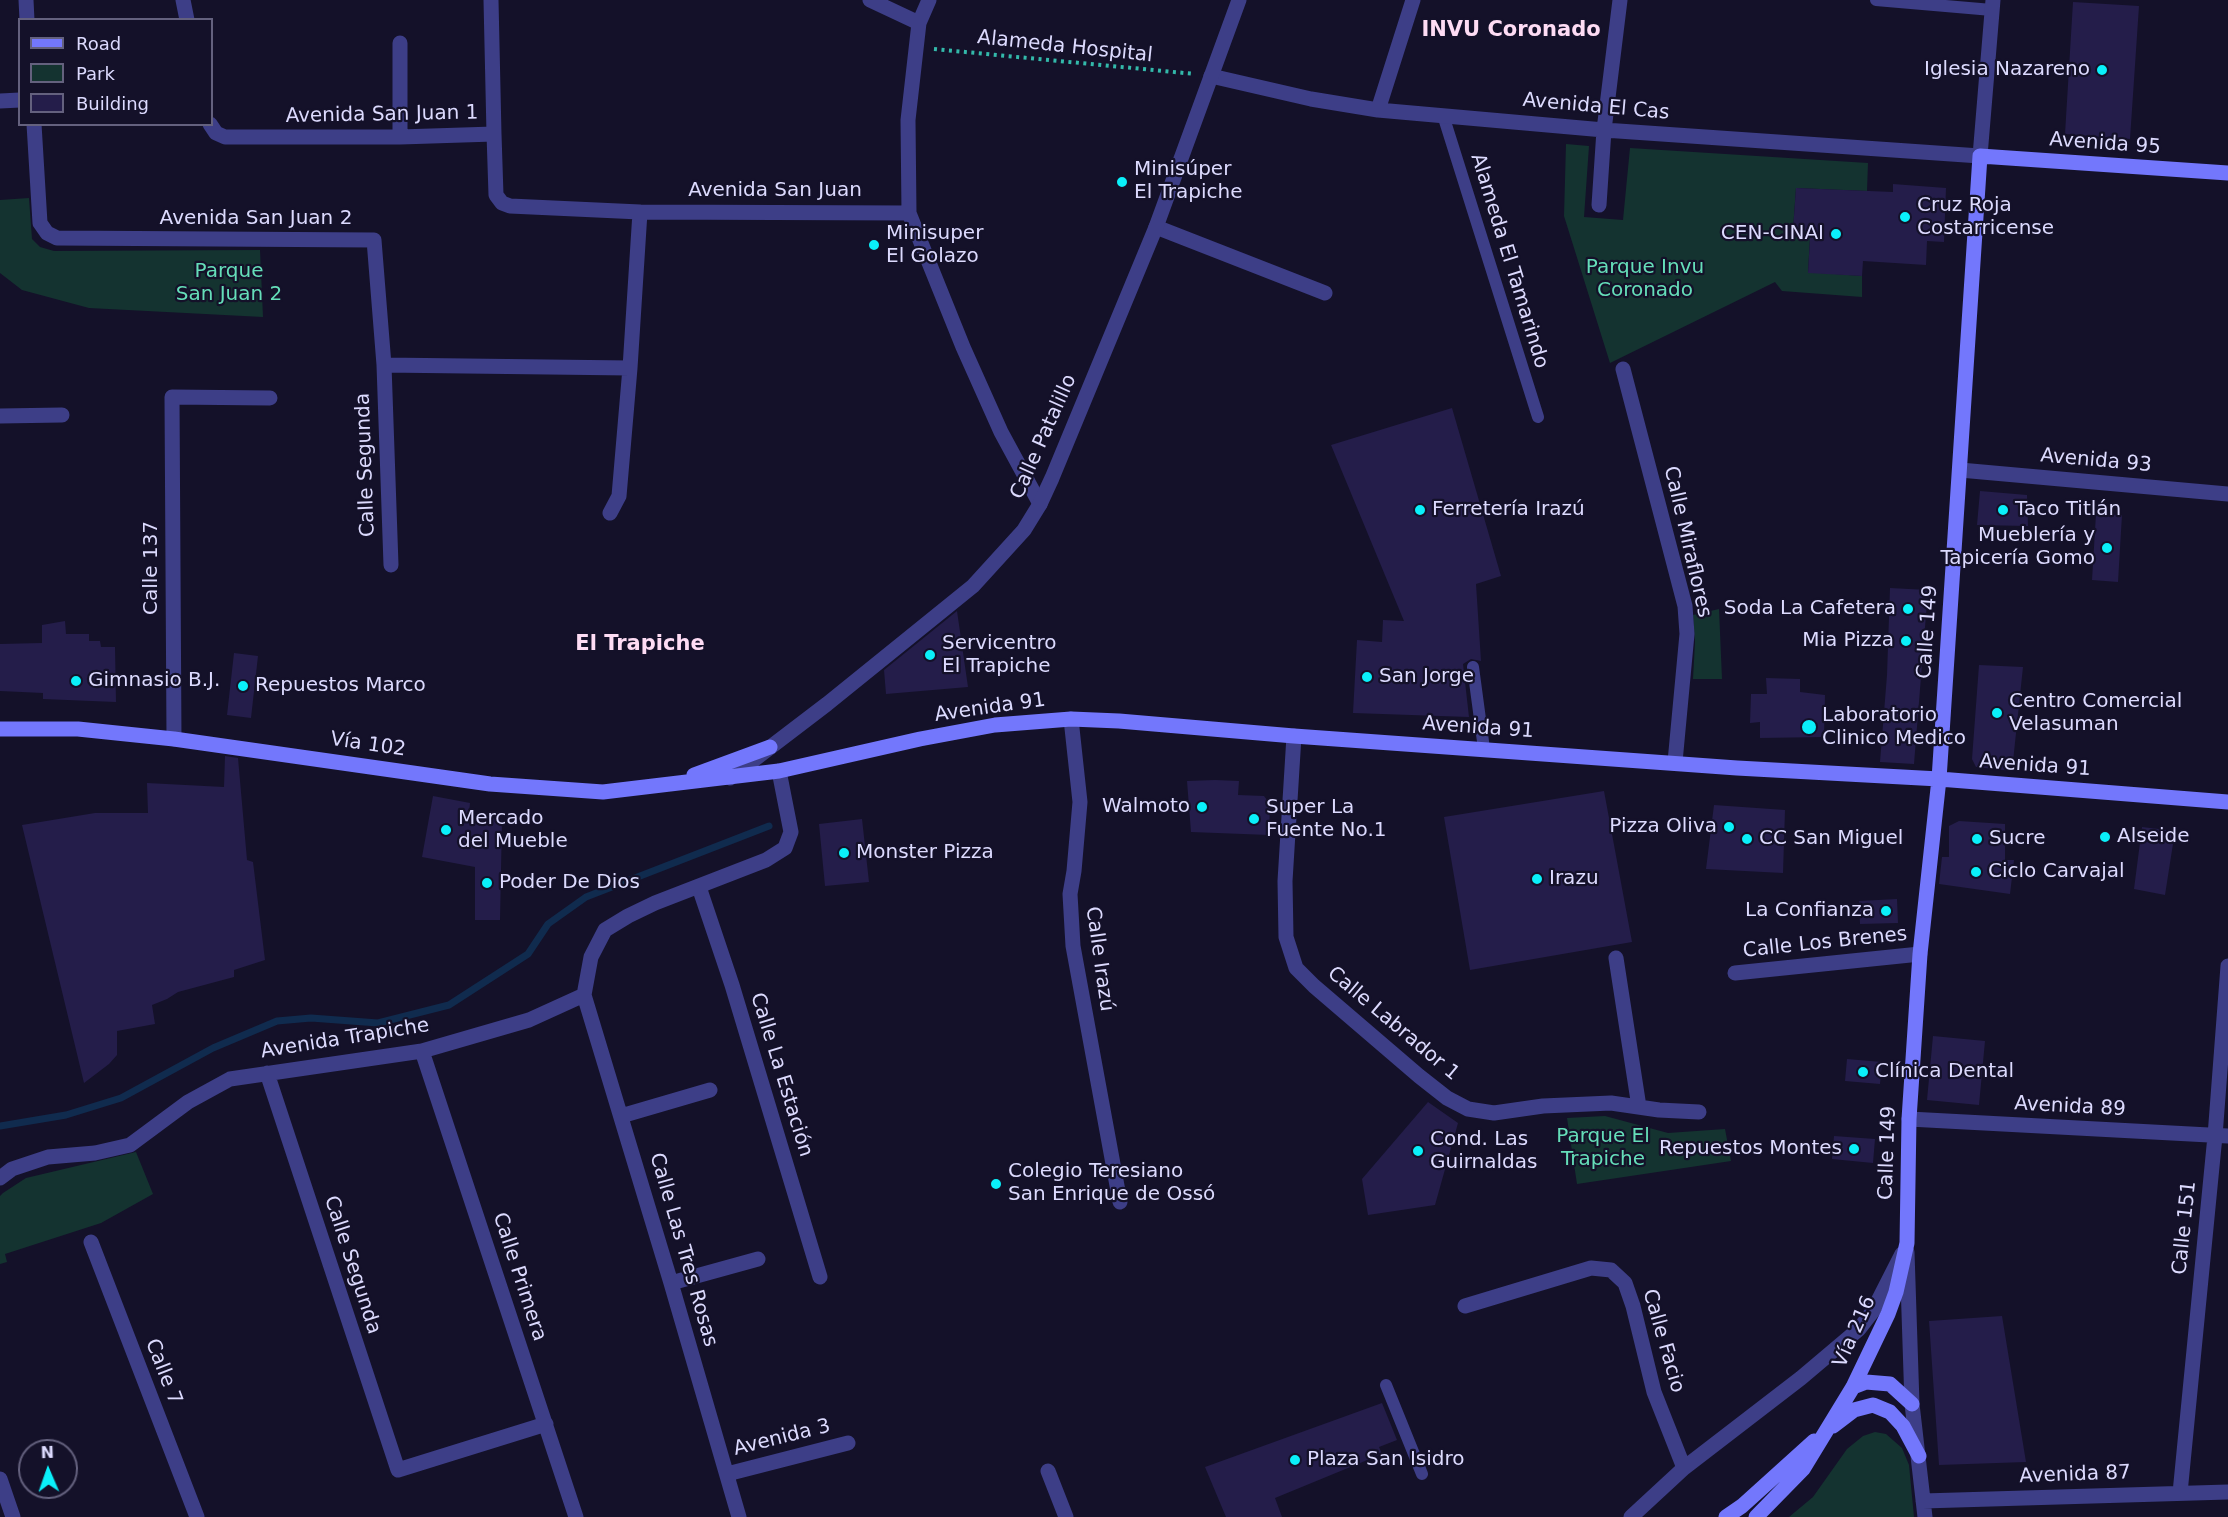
<!DOCTYPE html>
<meta charset="utf-8">
<style>
body{margin:0}
#map{position:relative;width:2228px;height:1517px;overflow:hidden;background:#141129;font-family:"DejaVu Sans",sans-serif}
canvas{display:block}
.legend{position:absolute;left:18px;top:18px;width:195px;height:108px;box-sizing:border-box;background:#141129;border:2px solid #64617e;margin:0;padding:8px 10px;list-style:none;font-size:18px;color:#dcdafe}
.legend li{display:flex;align-items:center;gap:12px;height:30px}
.legend b{width:30px;border:2px solid #64617e}
.north{position:absolute;left:18px;top:1439px;width:60px;height:60px;box-sizing:border-box;background:#141129;border:2px solid #64617e;border-radius:50%;rotate:358deg;font-size:16px;font-weight:700;line-height:24px;text-align:center;color:#dcdafe}
.north::after{content:'';display:block;margin:auto;width:21px;height:27px;background:#0af0fa;clip-path:polygon(50% 0,100% 100%,50% 72%,0 100%)}
</style>
<div id="map">
<canvas width="2228" height="1517"></canvas>
<ul class="legend">
<li><b style="height:8px;background:#7377fc"></b>Road</li>
<li><b style="height:16px;background:#143330"></b>Park</li>
<li><b style="height:16px;background:#241d4a"></b>Building</li>
</ul>
<div class="north">N</div>
</div>
<script>
const ctx = document.querySelector('canvas').getContext('2d');
ctx.lineJoin = 'round';
function fill(path, color) { ctx.fillStyle = color; ctx.fill(path, 'evenodd'); }
const poly = rows => new Path2D(rows.map(r => 'M' + r).join(''));
function strokePath(path, color, width, dash) { ctx.strokeStyle = color; ctx.lineWidth = width; ctx.lineCap = dash ? 'butt' : 'round'; ctx.setLineDash(dash || []); ctx.stroke(path); }
function label(font, color, halo, rows, align = 'center') {
  ctx.font = font + ' "DejaVu Sans",sans-serif'; ctx.lineWidth = 4.5; ctx.setLineDash([]); ctx.textBaseline = 'middle'; ctx.strokeStyle = halo; ctx.fillStyle = color; for (const [text, x, y, turn = 0] of rows) {
    ctx.save(); ctx.translate(x, y); ctx.rotate((+turn || 0) * Math.PI / 180); ctx.textAlign = isNaN(turn) ? turn : align; if (halo) ctx.strokeText(text, 0, 0); ctx.fillText(text, 0, 0); ctx.restore();
  }
}
fill(poly([
 [1566,144,1589,146,1584,217,1623,220,1630,148,1868,163,1867,191,1796,188,1793,230,1807,231,1806,238,1810,238,1808,272,1862,276,1862,297,1782,291,1775,282,1610,363,1564,216],
 [29,198,32,239,40,247,54,251,260,250,263,317,89,308,22,290,0,273,0,200],
 [1719,609,1722,679,1693,679,1695,642,1693,615],
 [1605,1116,1668,1133,1725,1129,1731,1161,1577,1184,1567,1118],
 [136,1152,153,1194,101,1223,5,1254,7,1262,0,1264,0,1196,3,1193,26,1178],
 [1875,1432,1886,1434,1902,1448,1909,1465,1914,1517,1789,1517,1813,1497,1847,1449,1863,1436]
]), '#143330');
strokePath(poly([
 [0,1126,66,1115,121,1098,213,1048,277,1021,311,1018,378,1023,449,1005,528,954,548,924,586,897,769,826]
]), '#102b4e', 7);
fill(poly([
 [2073,2,2139,6,2130,139,2065,134],
 [1893,184,1946,188,1944,242,1927,241,1926,265,1863,261,1862,276,1808,273,1810,238,1806,238,1807,231,1793,230,1796,188,1893,192],
 [1452,408,1501,576,1476,584,1481,661,1471,659,1463,664,1469,717,1353,713,1357,640,1382,642,1383,620,1404,621,1331,445],
 [1980,491,2027,495,2028,526,1977,525],
 [2096,514,2122,515,2118,582,2092,580],
 [1890,588,1928,590,1914,764,1880,762,1887,675],
 [957,611,968,687,886,694,884,670],
 [65,621,66,634,89,634,89,641,100,641,101,647,115,647,116,702,43,699,43,693,0,691,0,644,42,643,42,625],
 [234,653,258,656,251,718,227,715],
 [1979,665,2023,667,2012,771,1976,767,1972,759],
 [1766,678,1800,679,1800,692,1825,695,1824,737,1760,738,1760,722,1750,723,1751,694,1767,694],
 [225,756,238,758,247,860,253,862,265,960,234,970,234,977,178,992,167,999,152,1005,155,1024,117,1031,117,1055,109,1064,84,1083,22,825,95,813,148,813,147,783,224,787],
 [1215,780,1239,781,1238,795,1264,796,1270,804,1269,835,1191,832,1187,781],
 [1604,791,1632,942,1470,970,1444,817],
 [433,796,470,803,469,813,502,820,500,920,475,920,475,867,422,857],
 [1714,805,1785,810,1783,873,1706,869],
 [862,819,869,882,825,886,819,824],
 [1959,821,2005,824,2005,860,2014,860,2010,894,1939,884,1942,857,1949,857,1949,826],
 [2142,827,2175,831,2165,895,2134,889],
 [1897,899,1898,923,1860,924,1859,901],
 [1933,1036,1985,1041,1979,1105,1927,1100],
 [1847,1059,1882,1062,1880,1084,1845,1081],
 [1428,1102,1458,1123,1435,1205,1368,1215,1362,1179],
 [1834,1136,1875,1139,1873,1163,1832,1159],
 [2002,1316,2026,1462,1939,1465,1929,1321],
 [1382,1403,1397,1440,1379,1447,1382,1454,1275,1498,1282,1517,1226,1517,1205,1467]
]), '#241d4a');
strokePath(poly([
 [934,49,1195,74]
]), '#33b9aa', 4, [3, 4.5]);
strokePath(poly([
 [1876,0,1992,10],
 [1443,115,1538,417],
 [1473,667,1484,749],
 [1386,1385,1422,1474]
]), '#3d3e87', 12);
strokePath(poly([
 [26,0,27,20],
 [183,0,187,20],
 [491,0,494,134],
 [870,0,919,23],
 [929,0,919,23,908,120,909,213,963,347,1001,432,1040,504],
 [400,43,400,137],
 [1211,76,1311,99,1378,110,1604,130,1980,156,1993,0],
 [0,101,20,100],
 [1378,110,1413,0],
 [34,124,40,223,47,233,57,238,374,240,384,365,630,368,640,212],
 [210,124,216,133,225,137,400,137,494,134,496,195,502,203,510,206,640,212,909,213],
 [1599,205,1604,130,1620,0],
 [1156,227,1325,293],
 [384,365,391,565],
 [1623,369,1685,606,1687,634,1675,762],
 [0,416,62,415],
 [1960,470,2228,494],
 [610,513,619,496,630,368],
 [1071,719,1080,802,1074,871,1070,894,1073,946,1120,1202],
 [1294,736,1285,881,1286,937,1296,968,1314,986,1419,1076,1447,1098,1468,1109,1494,1113,1543,1106,1611,1103,1659,1110,1699,1112],
 [174,739,172,397,270,398],
 [699,887,732,985,820,1277],
 [1616,958,1639,1107],
 [1735,973,1920,954],
 [584,995,671,1283,739,1517],
 [422,1051,576,1517],
 [267,1073,398,1470,546,1424],
 [621,1116,710,1090],
 [1909,1119,2228,1136],
 [0,1178,12,1169,48,1157,95,1153,130,1145,188,1102,230,1079,422,1051,529,1020,584,995,591,957,605,930,628,916,655,903,766,860,785,848,791,832,779,771],
 [91,1242,197,1517],
 [1907,1252,1912,1404,1925,1517],
 [671,1283,758,1259],
 [1465,1306,1591,1268,1611,1270,1625,1283,1633,1306,1654,1392,1684,1468],
 [1048,1471,1066,1517],
 [727,1474,848,1443],
 [0,1479,13,1517],
 [2180,1493,2215,1136,2228,966],
 [1923,1501,2228,1492],
 [1631,1517,1684,1468,1801,1378,1859,1329,1873,1311,1902,1254]
]), '#3d3e87', 15);
strokePath(poly([
 [730,778,827,704,973,586,1024,530,1040,504,1052,478,1156,227,1239,0]
]), '#3d3e87', 15);
strokePath(poly([
 [0,729,78,729,174,739,490,784,603,792,779,771,920,739,995,725,1071,719,1119,721,1294,736,1737,768,1939,779,2228,802],
 [694,775,770,747],
 [1853,1387,1866,1382,1890,1384,1912,1404],
 [1833,1426,1854,1410,1873,1405,1890,1412,1903,1426,1919,1456],
 [1726,1517,1742,1506,1814,1441],
 [1756,1517,1803,1469,1853,1387,1888,1314,1896,1292,1907,1243,1909,1119,1920,954,1939,779,1980,156,2228,173]
]), '#7377fc', 15);
for (const [x, y, r, color] of [
 [2102,70,6,"#0af0fa"],
 [1122,182,6,"#0af0fa"],
 [1905,217,6,"#0af0fa"],
 [1836,234,6,"#0af0fa"],
 [874,245,6,"#0af0fa"],
 [1420,510,6,"#0af0fa"],
 [2003,510,6,"#0af0fa"],
 [2107,548,6,"#0af0fa"],
 [1908,609,6,"#0af0fa"],
 [1906,641,6,"#0af0fa"],
 [930,655,6,"#0af0fa"],
 [1367,677,6,"#0af0fa"],
 [76,681,6,"#0af0fa"],
 [243,686,6,"#0af0fa"],
 [1997,713,6,"#0af0fa"],
 [1809,727,8,"#0af0fa"],
 [1202,807,6,"#0af0fa"],
 [1254,819,6,"#0af0fa"],
 [1729,827,6,"#0af0fa"],
 [446,830,6,"#0af0fa"],
 [2105,837,6,"#0af0fa"],
 [1747,839,6,"#0af0fa"],
 [1977,839,6,"#0af0fa"],
 [844,853,6,"#0af0fa"],
 [1976,872,6,"#0af0fa"],
 [1537,879,6,"#0af0fa"],
 [487,883,6,"#0af0fa"],
 [1886,911,6,"#0af0fa"],
 [1863,1072,6,"#0af0fa"],
 [1854,1149,6,"#0af0fa"],
 [1418,1151,6,"#0af0fa"],
 [996,1184,6,"#0af0fa"],
 [1295,1460,6,"#0af0fa"]
]) { const dot = new Path2D(); dot.arc(x, y, r, 0, 2 * Math.PI); ctx.fillStyle = color; ctx.fill(dot); strokePath(dot, '#141129', 2); }
label('20px', '#dcdafe', '#141129', [
 ["Alameda Hospital",1065,47,6],
 ["Avenida El Cas",1596,107,5],
 ["Avenida San Juan 1",382,115,-1],
 ["Avenida 95",2105,144,4],
 ["Avenida San Juan",775,191],
 ["Avenida San Juan 2",256,219],
 ["Alameda El Tamarindo",1509,261,73],
 ["Calle Patalillo",1044,437,-66],
 ["Avenida 93",2096,461,5],
 ["Calle Segunda",366,465,-92],
 ["Calle Miraflores",1687,542,77],
 ["Calle 137",152,568,-90],
 ["Calle 149",1928,632,-86],
 ["Avenida 91",990,708,-8],
 ["Avenida 91",1478,728,4],
 ["Vía 102",368,745,8],
 ["Avenida 91",2035,766,4],
 ["Calle Los Brenes",1825,943,-6],
 ["Calle Irazú",1099,959,82],
 ["Calle Labrador 1",1393,1024,40],
 ["Avenida Trapiche",345,1039,-9],
 ["Calle La Estación",781,1075,73],
 ["Avenida 89",2070,1107,3],
 ["Calle 149",1888,1153,-88],
 ["Calle 151",2185,1228,-84],
 ["Calle Las Tres Rosas",683,1250,74],
 ["Calle Segunda",352,1265,72],
 ["Calle Primera",519,1277,72],
 ["Vía 216",1855,1332,-66],
 ["Calle Facio",1663,1341,74],
 ["Calle 7",163,1372,69],
 ["Avenida 3",782,1438,-14],
 ["Avenida 87",2075,1475,-2]
]);
label('20px', '#dcdafe', '#141129', [
 ["Iglesia Nazareno",2090,70,"right"],
 ["Minisúper",1134,170],
 ["El Trapiche",1134,193],
 ["Cruz Roja",1917,206],
 ["Costarricense",1917,229],
 ["Minisuper",886,234],
 ["El Golazo",886,257],
 ["CEN-CINAI",1824,234,"right"],
 ["Ferretería Irazú",1432,510],
 ["Taco Titlán",2015,510],
 ["Mueblería y",2095,536,"right"],
 ["Tapicería Gomo",2095,559,"right"],
 ["Soda La Cafetera",1896,609,"right"],
 ["Mia Pizza",1894,641,"right"],
 ["Servicentro",942,644],
 ["El Trapiche",942,667],
 ["San Jorge",1379,677],
 ["Gimnasio B.J.",88,681],
 ["Repuestos Marco",255,686],
 ["Centro Comercial",2009,702],
 ["Velasuman",2009,725],
 ["Laboratorio",1822,716],
 ["Clinico Medico",1822,739],
 ["Walmoto",1190,807,"right"],
 ["Super La",1266,808],
 ["Fuente No.1",1266,831],
 ["Mercado",458,819],
 ["del Mueble",458,842],
 ["Pizza Oliva",1717,827,"right"],
 ["Alseide",2117,837],
 ["CC San Miguel",1759,839],
 ["Sucre",1989,839],
 ["Monster Pizza",856,853],
 ["Ciclo Carvajal",1988,872],
 ["Irazu",1549,879],
 ["Poder De Dios",499,883],
 ["La Confianza",1874,911,"right"],
 ["Clínica Dental",1875,1072],
 ["Cond. Las",1430,1140],
 ["Guirnaldas",1430,1163],
 ["Repuestos Montes",1842,1149,"right"],
 ["Colegio Teresiano",1008,1172],
 ["San Enrique de Ossó",1008,1195],
 ["Plaza San Isidro",1307,1460]
], 'left');
label('20px', '#65deb9', '#141129', [
 ["Parque Invu",1645,268],
 ["Coronado",1645,291],
 ["Parque",229,272],
 ["San Juan 2",229,295],
 ["Parque El",1603,1137],
 ["Trapiche",1603,1160]
]);
label('bold 21px', '#fedcf4', '#141129', [
 ["INVU Coronado",1511,31],
 ["El Trapiche",640,645]
]);
</script>
